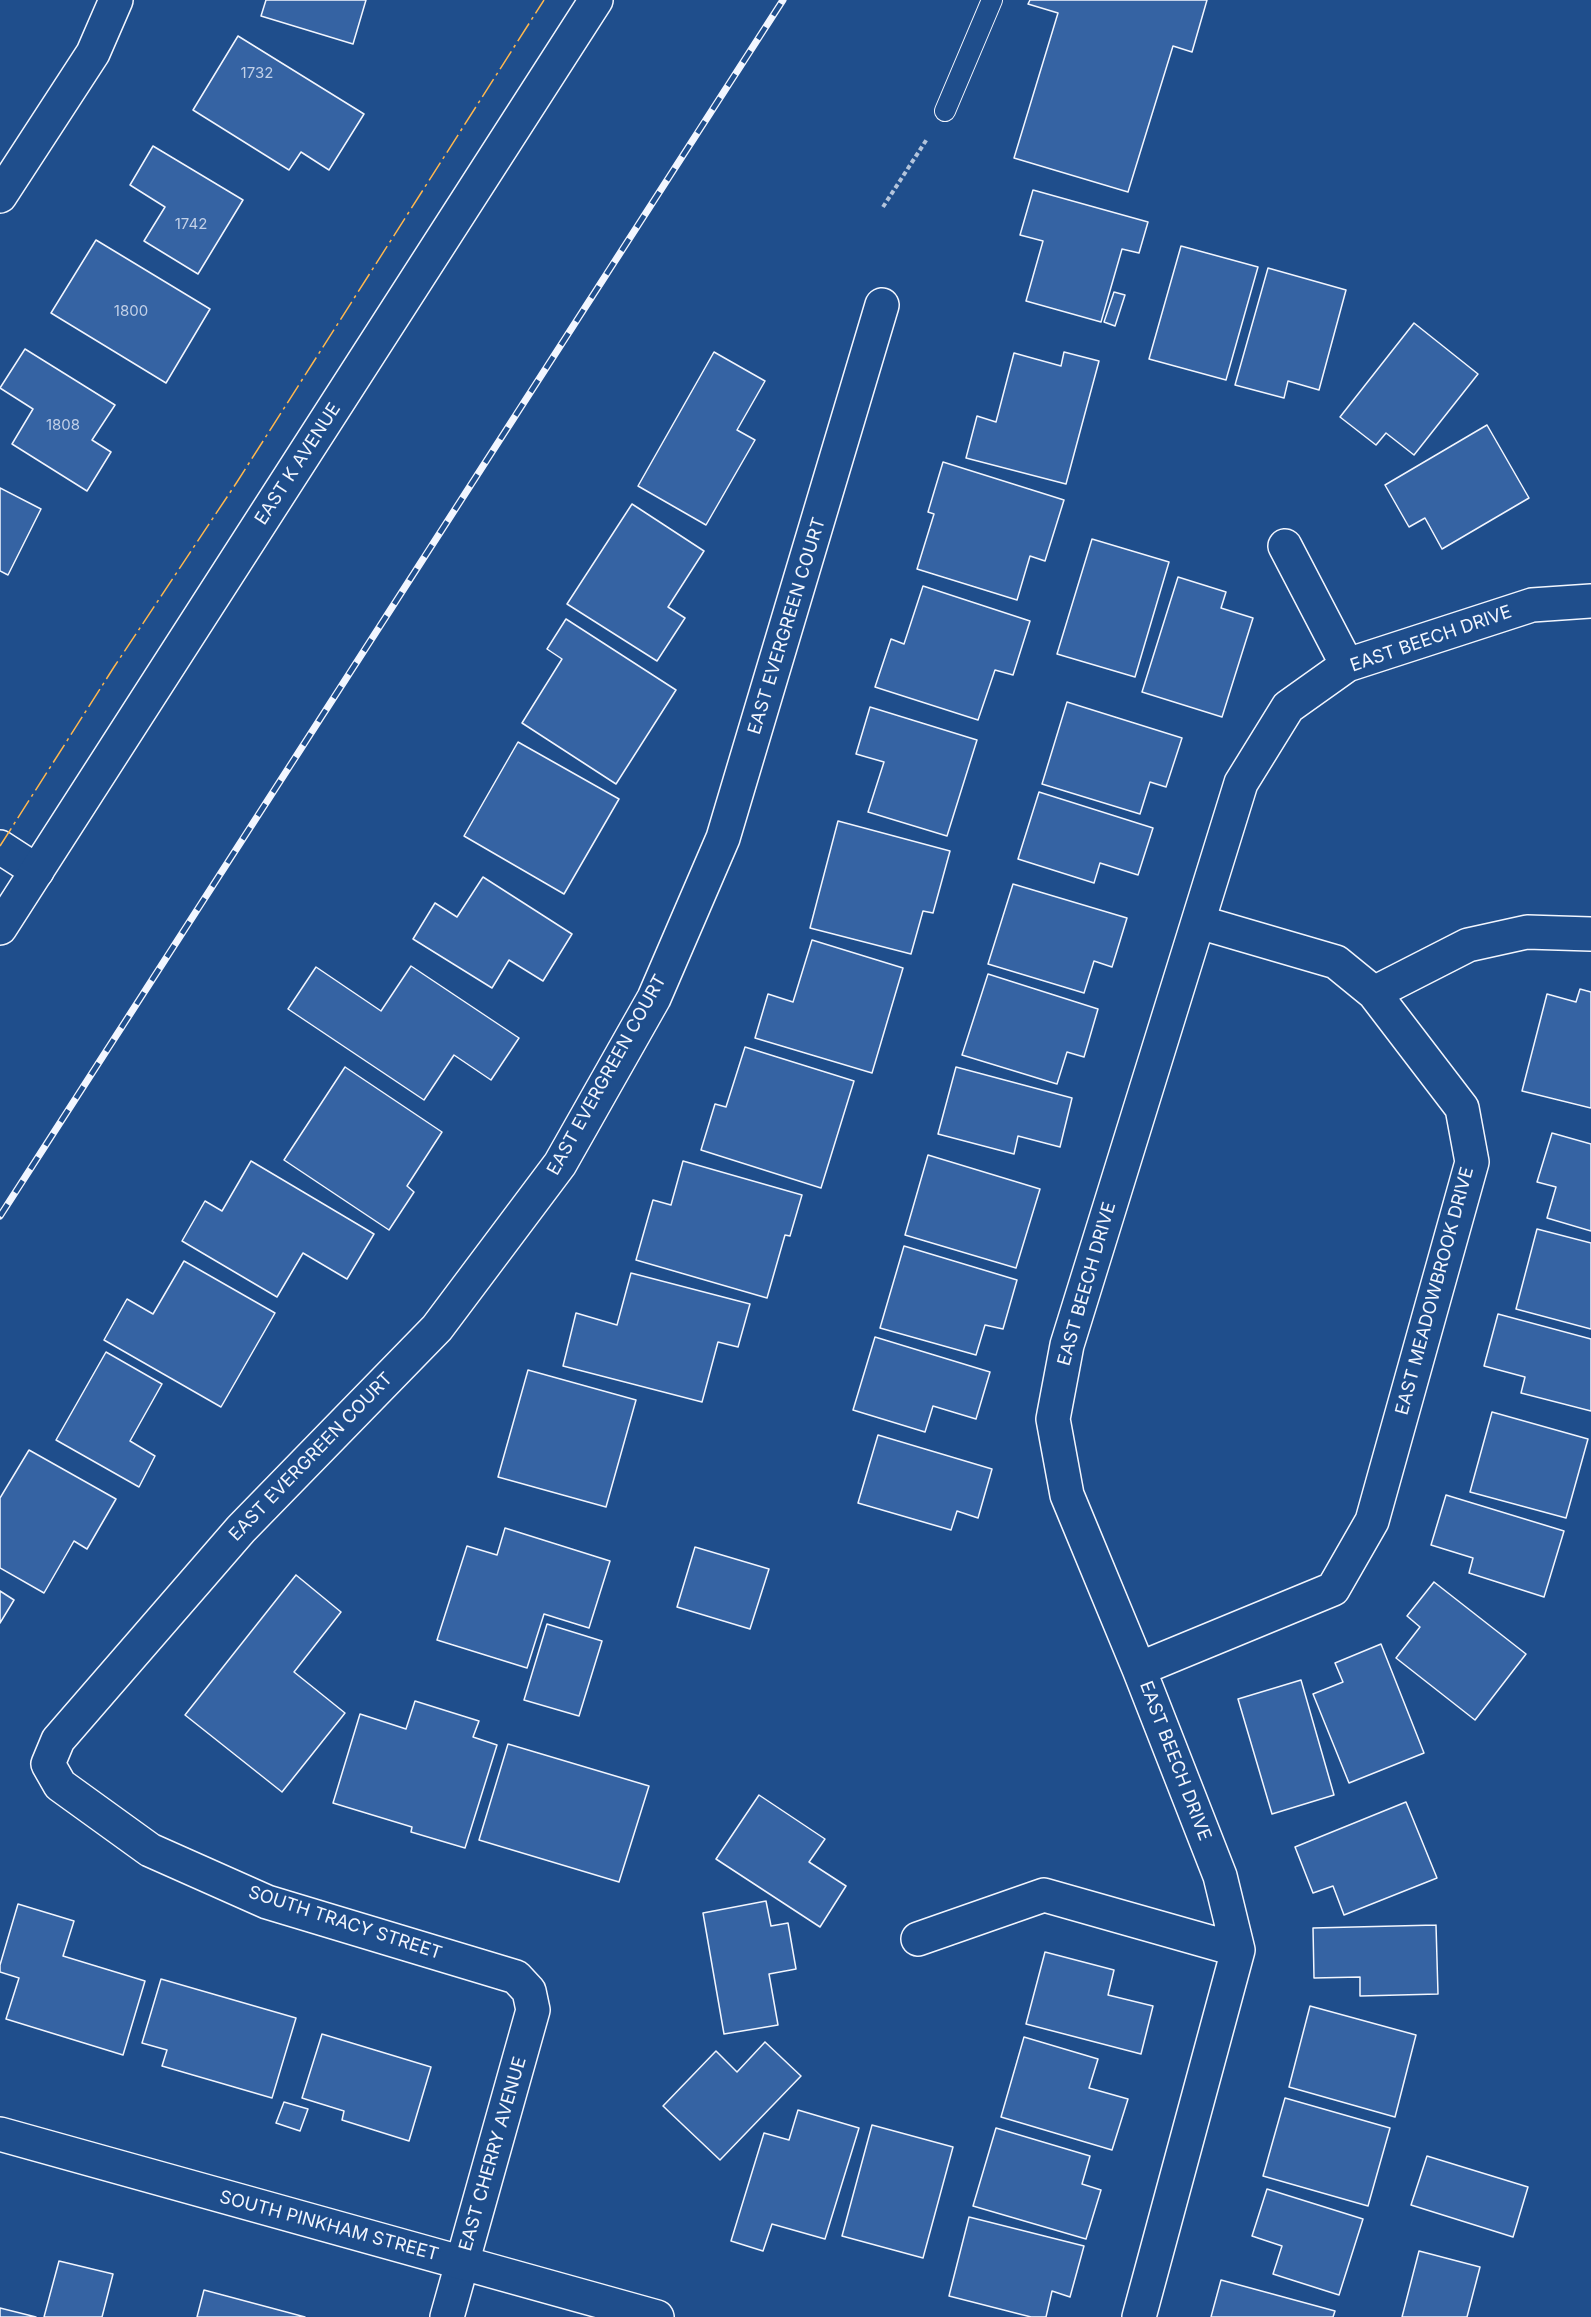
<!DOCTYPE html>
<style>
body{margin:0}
canvas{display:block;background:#1f4e8c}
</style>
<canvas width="1591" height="2317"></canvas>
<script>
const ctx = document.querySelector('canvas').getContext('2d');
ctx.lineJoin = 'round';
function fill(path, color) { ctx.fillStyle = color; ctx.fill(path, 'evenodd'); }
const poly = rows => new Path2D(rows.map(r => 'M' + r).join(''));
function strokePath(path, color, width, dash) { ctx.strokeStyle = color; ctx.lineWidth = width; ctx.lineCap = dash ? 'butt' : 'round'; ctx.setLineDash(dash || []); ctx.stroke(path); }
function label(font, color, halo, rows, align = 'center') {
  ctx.font = font + ' Inter,sans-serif'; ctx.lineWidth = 4.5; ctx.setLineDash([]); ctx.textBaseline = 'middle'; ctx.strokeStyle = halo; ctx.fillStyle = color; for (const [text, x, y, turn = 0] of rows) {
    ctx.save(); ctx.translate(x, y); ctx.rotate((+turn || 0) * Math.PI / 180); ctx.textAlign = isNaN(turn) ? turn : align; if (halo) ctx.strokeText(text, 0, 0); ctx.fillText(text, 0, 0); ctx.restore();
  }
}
const building = poly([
 [266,0,366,0,353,44,261,16,266,0],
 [1030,0,1207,0,1192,52,1173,46,1128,192,1014,158,1058,13,1028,4,1030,0],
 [238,36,364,114,329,170,301,152,289,170,193,110,238,36],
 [153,146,243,200,198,274,144,241,165,207,130,185,153,146],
 [1033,190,1148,222,1139,253,1122,249,1101,322,1026,301,1043,241,1020,235,1033,190],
 [96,240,210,309,166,383,51,313,96,240],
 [1181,246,1258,267,1226,380,1149,359,1181,246],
 [1268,268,1346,290,1319,390,1288,381,1284,398,1235,385,1268,268],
 [1114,292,1125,295,1115,326,1104,322,1114,292],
 [1414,323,1478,374,1414,455,1386,433,1376,445,1340,417,1414,323],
 [25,349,115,405,92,440,111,452,87,491,12,444,33,409,0,388,25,349],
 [714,352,765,381,737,430,755,440,706,525,638,486,714,352],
 [1064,352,1099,361,1066,484,966,458,977,416,996,422,1014,353,1061,366,1064,352],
 [1487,425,1529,498,1442,549,1425,518,1409,527,1385,485,1487,425],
 [943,462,1064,500,1045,561,1030,556,1017,600,917,569,934,514,928,512,943,462],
 [0,488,41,509,8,575,0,571,0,488],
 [632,504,704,551,668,607,685,618,657,661,567,604,632,504],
 [1092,539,1169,562,1135,677,1057,654,1092,539],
 [1178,577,1226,592,1221,608,1253,618,1222,717,1142,692,1178,577],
 [923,586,1030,621,1013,675,995,670,978,720,875,687,891,639,904,644,923,586],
 [566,619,676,690,616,784,522,723,562,659,547,649,566,619],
 [1067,702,1182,738,1166,787,1150,782,1140,814,1042,784,1067,702],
 [870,707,977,740,947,836,868,812,884,762,856,754,870,707],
 [518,742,619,799,564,894,464,836,518,742],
 [1039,792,1153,828,1138,875,1100,863,1094,883,1018,859,1039,792],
 [838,821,950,851,933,913,923,911,911,954,810,928,838,821],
 [483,877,572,934,543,981,509,960,492,988,413,939,435,903,457,917,483,877],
 [1013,884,1127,918,1112,967,1094,961,1084,993,988,964,1013,884],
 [812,940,903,968,872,1073,755,1038,768,994,793,1002,812,940],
 [411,966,519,1038,491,1080,454,1055,424,1100,288,1009,316,967,381,1011,411,966],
 [988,974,1098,1009,1084,1057,1067,1052,1057,1084,962,1055,988,974],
 [1580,989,1591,992,1591,1108,1522,1091,1547,994,1576,1002,1580,989],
 [745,1047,854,1081,821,1188,701,1150,715,1104,726,1107,745,1047],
 [345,1067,442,1132,407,1186,414,1192,389,1230,284,1160,345,1067],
 [956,1067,1072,1098,1060,1147,1018,1136,1014,1154,938,1134,956,1067],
 [1552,1133,1591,1144,1591,1231,1547,1218,1556,1187,1537,1182,1552,1133],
 [928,1155,1040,1189,1016,1268,905,1235,928,1155],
 [251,1161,374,1234,347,1279,303,1253,277,1297,182,1241,205,1201,222,1211,251,1161],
 [683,1161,802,1195,790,1236,785,1235,767,1298,636,1260,653,1200,671,1205,683,1161],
 [1537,1229,1591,1243,1591,1329,1516,1309,1537,1229],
 [904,1246,1017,1280,1003,1329,985,1325,976,1355,880,1328,904,1246],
 [184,1261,275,1313,221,1407,104,1340,127,1299,153,1314,184,1261],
 [631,1273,750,1304,738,1347,718,1342,702,1402,563,1366,576,1313,617,1325,631,1273],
 [1498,1314,1591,1339,1591,1411,1521,1393,1525,1377,1484,1366,1498,1314],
 [875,1337,990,1372,976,1419,933,1406,925,1432,853,1410,875,1337],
 [106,1352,162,1384,130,1441,155,1456,139,1487,56,1440,106,1352],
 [528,1370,636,1400,606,1507,498,1477,528,1370],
 [1492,1412,1588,1439,1566,1518,1470,1492,1492,1412],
 [878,1435,992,1469,978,1518,957,1511,951,1530,858,1503,878,1435],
 [29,1450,116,1499,87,1549,74,1541,44,1593,0,1568,0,1498,29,1450],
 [1446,1495,1564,1531,1544,1597,1469,1573,1473,1558,1431,1545,1446,1495],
 [505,1528,610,1561,589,1628,544,1614,527,1668,437,1640,467,1546,497,1555,505,1528],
 [695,1547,769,1569,750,1629,677,1607,695,1547],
 [296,1575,341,1612,294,1672,345,1713,282,1792,185,1715,296,1575],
 [1434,1582,1526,1654,1475,1720,1396,1658,1420,1627,1407,1616,1434,1582],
 [0,1591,14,1600,0,1623,0,1591],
 [547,1624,602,1641,579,1716,524,1700,547,1624],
 [1381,1644,1424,1753,1349,1783,1313,1694,1343,1682,1335,1663,1381,1644],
 [1301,1680,1334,1795,1272,1814,1238,1699,1301,1680],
 [415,1701,479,1721,473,1737,497,1745,465,1848,411,1832,412,1827,333,1803,360,1714,406,1729,415,1701],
 [508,1744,649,1786,619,1882,479,1840,508,1744],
 [759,1795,825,1839,809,1862,846,1886,820,1927,716,1859,759,1795],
 [1406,1802,1437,1878,1344,1915,1333,1886,1313,1893,1295,1847,1406,1802],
 [766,1901,771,1926,788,1923,796,1969,769,1974,778,2025,724,2034,703,1913,766,1901],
 [18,1904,74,1921,63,1956,145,1981,123,2055,6,2019,19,1978,0,1972,0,1965,18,1904],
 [1436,1925,1438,1994,1360,1996,1360,1977,1314,1978,1313,1928,1436,1925],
 [1045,1952,1114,1970,1108,1995,1153,2006,1141,2054,1026,2024,1045,1952],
 [161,1979,296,2018,272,2098,162,2066,167,2050,142,2043,161,1979],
 [1310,2006,1416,2035,1395,2117,1289,2087,1310,2006],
 [322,2034,431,2067,409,2141,342,2120,344,2111,302,2098,322,2034],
 [1024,2037,1098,2059,1089,2088,1128,2099,1112,2150,1001,2117,1024,2037],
 [765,2042,801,2076,720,2160,663,2106,716,2051,737,2072,765,2042],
 [1285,2098,1390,2128,1368,2206,1263,2176,1285,2098],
 [284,2102,308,2109,300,2131,276,2123,284,2102],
 [798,2110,859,2128,825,2239,772,2224,763,2251,731,2241,764,2133,789,2140,798,2110],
 [872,2125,953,2147,923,2258,842,2236,872,2125],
 [996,2128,1090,2156,1082,2184,1101,2190,1086,2239,973,2206,996,2128],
 [1427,2156,1528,2187,1513,2237,1411,2205,1427,2156],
 [1267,2189,1363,2219,1339,2295,1273,2274,1282,2246,1252,2236,1267,2189],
 [969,2217,1084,2246,1070,2297,1052,2291,1046,2317,1031,2317,949,2296,969,2217],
 [1419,2251,1480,2267,1467,2317,1402,2317,1419,2251],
 [59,2261,113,2274,102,2317,44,2317,59,2261],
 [1221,2280,1335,2311,1333,2317,1211,2317,1221,2280],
 [204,2290,305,2317,197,2317,204,2290],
 [0,2308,36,2317,0,2317,0,2308]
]);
fill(building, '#3563a3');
strokePath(building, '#f2f6ff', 1.5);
const lane = poly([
 [945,111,992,0]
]);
const street = poly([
 [0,196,93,53,116,0],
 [1285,546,1347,665],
 [0,847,37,871],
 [1374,993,1468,945,1527,932,1591,934],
 [1139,1669,1333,1589,1372,1521,1472,1162,1462,1108,1374,993,1336,962,1199,922],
 [918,1939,1044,1895,1238,1950],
 [447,2317,533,2010,529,1991,516,1977,267,1902,150,1850,60,1785,48,1764,58,1740,241,1529,437,1328,560,1164,654,998,723,838,882,305],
 [1139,2317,1238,1950,1220,1876,1139,1669,1067,1495,1053,1419,1067,1345,1241,783,1288,707,1347,665,1532,605,1591,601]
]);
const secondary = poly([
 [0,928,596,0],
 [0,2134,657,2317]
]);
strokePath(lane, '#f2f6ff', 22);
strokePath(street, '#f2f6ff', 36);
strokePath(secondary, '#f2f6ff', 36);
strokePath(poly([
 [883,207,927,139]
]), '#b3c4dc', 4, [4.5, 3]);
strokePath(lane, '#1f4e8c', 20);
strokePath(street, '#1f4e8c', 33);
strokePath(secondary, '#1f4e8c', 33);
const rail = poly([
 [0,1216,783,0]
]);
strokePath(rail, '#f2f6ff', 7);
strokePath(rail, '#1f4e8c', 4.5, [14]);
strokePath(poly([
 [0,846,114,667,237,482,544,0]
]), '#ffb74d', 1.5, [21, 4.5, 3, 4.5]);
label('15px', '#c3d1e8', null, [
 ["1732",257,73],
 ["1742",191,224],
 ["1800",131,311],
 ["1808",63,425]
]);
label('18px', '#f2f6ff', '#1f4e8c', [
 ["EAST K AVENUE",298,464,-57],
 ["EAST EVERGREEN COURT",787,626,-73],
 ["EAST BEECH DRIVE",1431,639,-19],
 ["EAST EVERGREEN COURT",607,1075,-61],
 ["EAST BEECH DRIVE",1087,1284,-74],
 ["EAST MEADOWBROOK DRIVE",1435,1291,-75],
 ["EAST EVERGREEN COURT",311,1457,-46],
 ["EAST BEECH DRIVE",1175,1761,69],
 ["SOUTH TRACY STREET",345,1923,18],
 ["EAST CHERRY AVENUE",493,2154,-74],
 ["SOUTH PINKHAM STREET",329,2226,15]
]);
</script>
